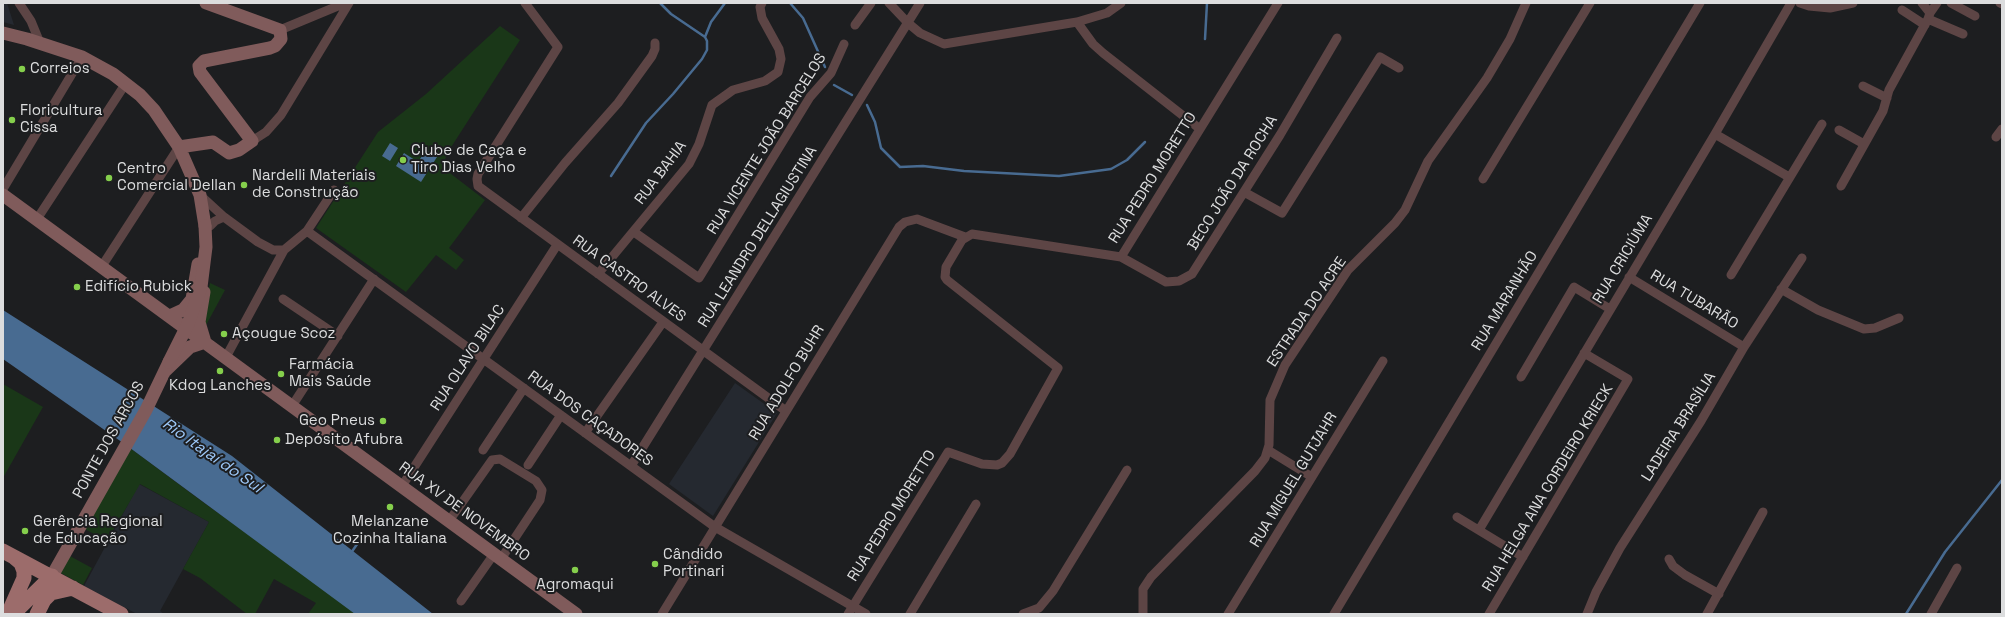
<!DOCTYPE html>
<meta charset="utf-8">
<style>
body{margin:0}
#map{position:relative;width:2005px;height:617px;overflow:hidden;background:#1d1e20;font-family:"Space Grotesk",sans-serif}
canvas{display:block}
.frame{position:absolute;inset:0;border:4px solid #dcddde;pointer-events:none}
</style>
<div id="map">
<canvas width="2005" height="617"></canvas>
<div class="frame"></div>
</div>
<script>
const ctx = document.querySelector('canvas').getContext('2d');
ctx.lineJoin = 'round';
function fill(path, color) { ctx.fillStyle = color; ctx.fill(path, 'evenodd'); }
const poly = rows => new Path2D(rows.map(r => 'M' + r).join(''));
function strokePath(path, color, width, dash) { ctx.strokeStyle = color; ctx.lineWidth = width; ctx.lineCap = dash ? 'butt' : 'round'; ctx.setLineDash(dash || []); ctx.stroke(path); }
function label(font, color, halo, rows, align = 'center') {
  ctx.font = font + ' "Space Grotesk",sans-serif'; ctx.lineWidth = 4; ctx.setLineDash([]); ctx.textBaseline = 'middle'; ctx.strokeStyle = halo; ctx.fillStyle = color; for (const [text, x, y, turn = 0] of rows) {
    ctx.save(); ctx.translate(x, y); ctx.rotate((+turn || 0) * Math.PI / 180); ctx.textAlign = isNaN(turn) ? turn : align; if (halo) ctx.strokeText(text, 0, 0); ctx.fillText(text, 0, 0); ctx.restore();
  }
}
fill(poly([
 [3,3,7,3,14,25,3,22],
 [735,383,777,413,713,516,669,484],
 [139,484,209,522,160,611,164,614,137,614,84,586]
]), '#252930');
fill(poly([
 [500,26,520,40,448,152,442,167,485,200,449,248,464,260,456,270,436,255,406,292,316,228,378,132,426,94],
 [210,283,225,290,204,329,200,324],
 [3,384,43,407,3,478],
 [126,445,200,500,359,614,308,614,316,603,274,579,255,614,247,614,200,578,183,569,209,522,140,484,107,541,83,528],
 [68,555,92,568,83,585,59,572]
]), '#1a3718');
fill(poly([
 [390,143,398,148,390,161,382,156],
 [426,150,437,157,421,182,396,166,404,153,418,162],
 [3,310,232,456,433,614,355,614,126,445,3,359]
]), '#486b91');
strokePath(poly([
 [790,3,803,18,825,67],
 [705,37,711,22,725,3],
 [1205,39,1207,3],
 [834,85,852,95],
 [867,105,875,122,881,148,900,167,923,166,964,171,1059,176,1111,169,1127,160,1145,142],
 [611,176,646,123,673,94,702,59,707,50,707,41,705,37,671,14,660,3],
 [351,553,362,537],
 [1906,614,1945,552,2002,480]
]), '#486b91', 2.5);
strokePath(poly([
 [19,3,31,21,40,43],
 [525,3,558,47,478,174,477,179,478,186,786,411],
 [889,3,908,23,920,33,944,44,1077,22,1107,13,1121,3],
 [1800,3,1809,6,1830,8,1853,3],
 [1951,3,1975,16],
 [2000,3,2002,4],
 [1902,10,1925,25],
 [1930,13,1937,3],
 [1928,19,1963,34],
 [1077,22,1093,44,1103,53,1200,129],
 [855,25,871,3],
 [280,30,345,3],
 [1863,86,1887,98],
 [1839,130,1864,144],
 [1715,134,1789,177],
 [1996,137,2002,129],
 [252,141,266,132,281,115,349,3],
 [1483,179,1590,3],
 [1841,186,1883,111,1889,90,1928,19,1930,13,1922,3],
 [3,189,82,57],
 [1244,192,1282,213,1380,57,1399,68],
 [200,195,224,217,258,242,273,250,284,250],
 [521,218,565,163,618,103,652,56,655,49,655,43],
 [37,219,126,83],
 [210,226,215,221,224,217],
 [307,231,715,527,866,614],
 [634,232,699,278,810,97,831,73,844,44],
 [1121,257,1166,282,1179,281,1192,274,1280,135,1337,38],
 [102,266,179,147],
 [598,274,689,164,699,144,712,105,733,90,765,81,778,72,781,59,779,49,762,18,760,7,762,3],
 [1731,275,1822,124],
 [1629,277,1744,347],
 [1781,289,1818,310,1864,329,1875,328,1899,318],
 [283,299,338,336],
 [226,357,284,250,307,231,334,190],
 [1521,377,1574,287,1610,309],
 [292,406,374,279],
 [585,433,663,322],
 [483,450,524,388],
 [1268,450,1312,477],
 [528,465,561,415],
 [631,466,920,3],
 [402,486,557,245],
 [1457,517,1523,557],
 [449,521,492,460,500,459,536,481,542,490,540,500,501,559],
 [1479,530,1715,134,1791,3],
 [1669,559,1673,566,1685,575,1719,594],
 [461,601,494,554],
 [662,614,899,227,905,222,917,219,965,237],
 [848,614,948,452,982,464,997,465,1002,463,1010,454,1058,368,947,280,945,277,946,267,962,240,972,234,1121,257,1278,3],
 [910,614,976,504],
 [1023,614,1039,608,1053,591,1127,470],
 [1143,614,1143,589,1151,577,1255,471,1265,458,1269,445,1270,400,1285,365,1348,270,1395,223,1405,210,1428,161,1487,78,1510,39,1526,3],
 [1228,614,1383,361],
 [1334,614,1700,3],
 [1489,614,1628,379,1584,353],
 [1587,614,1596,592,1620,548,1701,421,1744,347,1802,258],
 [1707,614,1763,512],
 [1931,614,1957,568]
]), '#5d4545', 9);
strokePath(poly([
 [3,33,27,39,82,57,113,74,140,95,154,110,179,147,200,195,205,226],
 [179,147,213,142,229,153,239,150,252,141,200,72,199,66,204,61,270,48,275,46,281,39,280,30,206,3],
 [3,195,576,614],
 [204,292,199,322,205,342],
 [170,316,183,310,192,299,198,264],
 [165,371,190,347,205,342],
 [52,576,146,410,169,362]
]), '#805b5b', 13);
strokePath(poly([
 [3,551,121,614],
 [8,614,24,578,24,571,21,563,15,558],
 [13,614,52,576],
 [37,614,44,600,51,593,73,588]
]), '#9c6c6b', 15);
strokePath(poly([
 [169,362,188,324,201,287,206,247,205,226]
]), '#805b5b', 13);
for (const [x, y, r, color] of [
 [22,69,4,"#85cf4c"],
 [12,120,4,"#85cf4c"],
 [403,160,4,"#85cf4c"],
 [109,178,4,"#85cf4c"],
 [244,185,4,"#85cf4c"],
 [77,287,4,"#85cf4c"],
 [224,334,4,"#85cf4c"],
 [220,371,4,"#85cf4c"],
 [281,374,4,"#85cf4c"],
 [383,421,4,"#85cf4c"],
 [277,440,4,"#85cf4c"],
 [390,507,4,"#85cf4c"],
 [25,531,4,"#85cf4c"],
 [655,564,4,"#85cf4c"],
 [575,570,4,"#85cf4c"]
]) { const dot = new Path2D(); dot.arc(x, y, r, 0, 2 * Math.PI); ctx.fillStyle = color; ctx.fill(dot); strokePath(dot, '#1d1e20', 1.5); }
label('15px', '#dcddde', '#1d1e20', [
 ["Correios",30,69],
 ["Floricultura",20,111],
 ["Cissa",20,128],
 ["Clube de Caça e",411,151],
 ["Tiro Dias Velho",411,168],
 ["Centro",117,169],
 ["Comercial Dellan",117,186],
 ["Nardelli Materiais",252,176],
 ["de Construção",252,193],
 ["Edifício Rubick",85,287],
 ["Açougue Scoz",232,334],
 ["Farmácia",289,365],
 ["Mais Saúde",289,382],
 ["Kdog Lanches",220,386,"center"],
 ["Geo Pneus",375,421,"right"],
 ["Depósito Afubra",285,440],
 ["Gerência Regional",33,522],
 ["de Educação",33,539],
 ["Melanzane",390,522,"center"],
 ["Cozinha Italiana",390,539,"center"],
 ["Cândido",663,555],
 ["Portinari",663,572],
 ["Agromaqui",575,585,"center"]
], 'left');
label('15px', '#dcddde', '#1d1e20', [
 ["RUA VICENTE JOÃO BARCELOS",767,144,-58],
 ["RUA BAHIA",661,173,-53],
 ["RUA PEDRO MORETTO",1153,178,-58],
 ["BECO JOÃO DA ROCHA",1233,183,-58],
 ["RUA LEANDRO DELLAGIUSTINA",758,237,-58],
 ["RUA CRICIÚMA",1623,259,-59],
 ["RUA CASTRO ALVES",629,279,36],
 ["RUA TUBARÃO",1694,300,31],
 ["RUA MARANHÃO",1505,301,-59],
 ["ESTRADA DO ACRE",1307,312,-56],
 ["RUA OLAVO BILAC",468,358,-57],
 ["RUA ADOLFO BUHR",787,383,-59],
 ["RUA DOS CAÇADORES",590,419,36],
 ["LADEIRA BRASÍLIA",1679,427,-58],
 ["PONTE DOS ARCOS",109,440,-61],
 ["RUA MIGUEL GUTJAHR",1294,480,-59],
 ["RUA HELGA ANA CORDEIRO KRIECK",1548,488,-59],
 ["RUA XV DE NOVEMBRO",464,512,36],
 ["RUA PEDRO MORETTO",892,516,-58]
]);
label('italic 16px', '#9dc8f8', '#1d1e20', [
 ["Rio Itajaí do Sul",212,456,35]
]);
</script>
